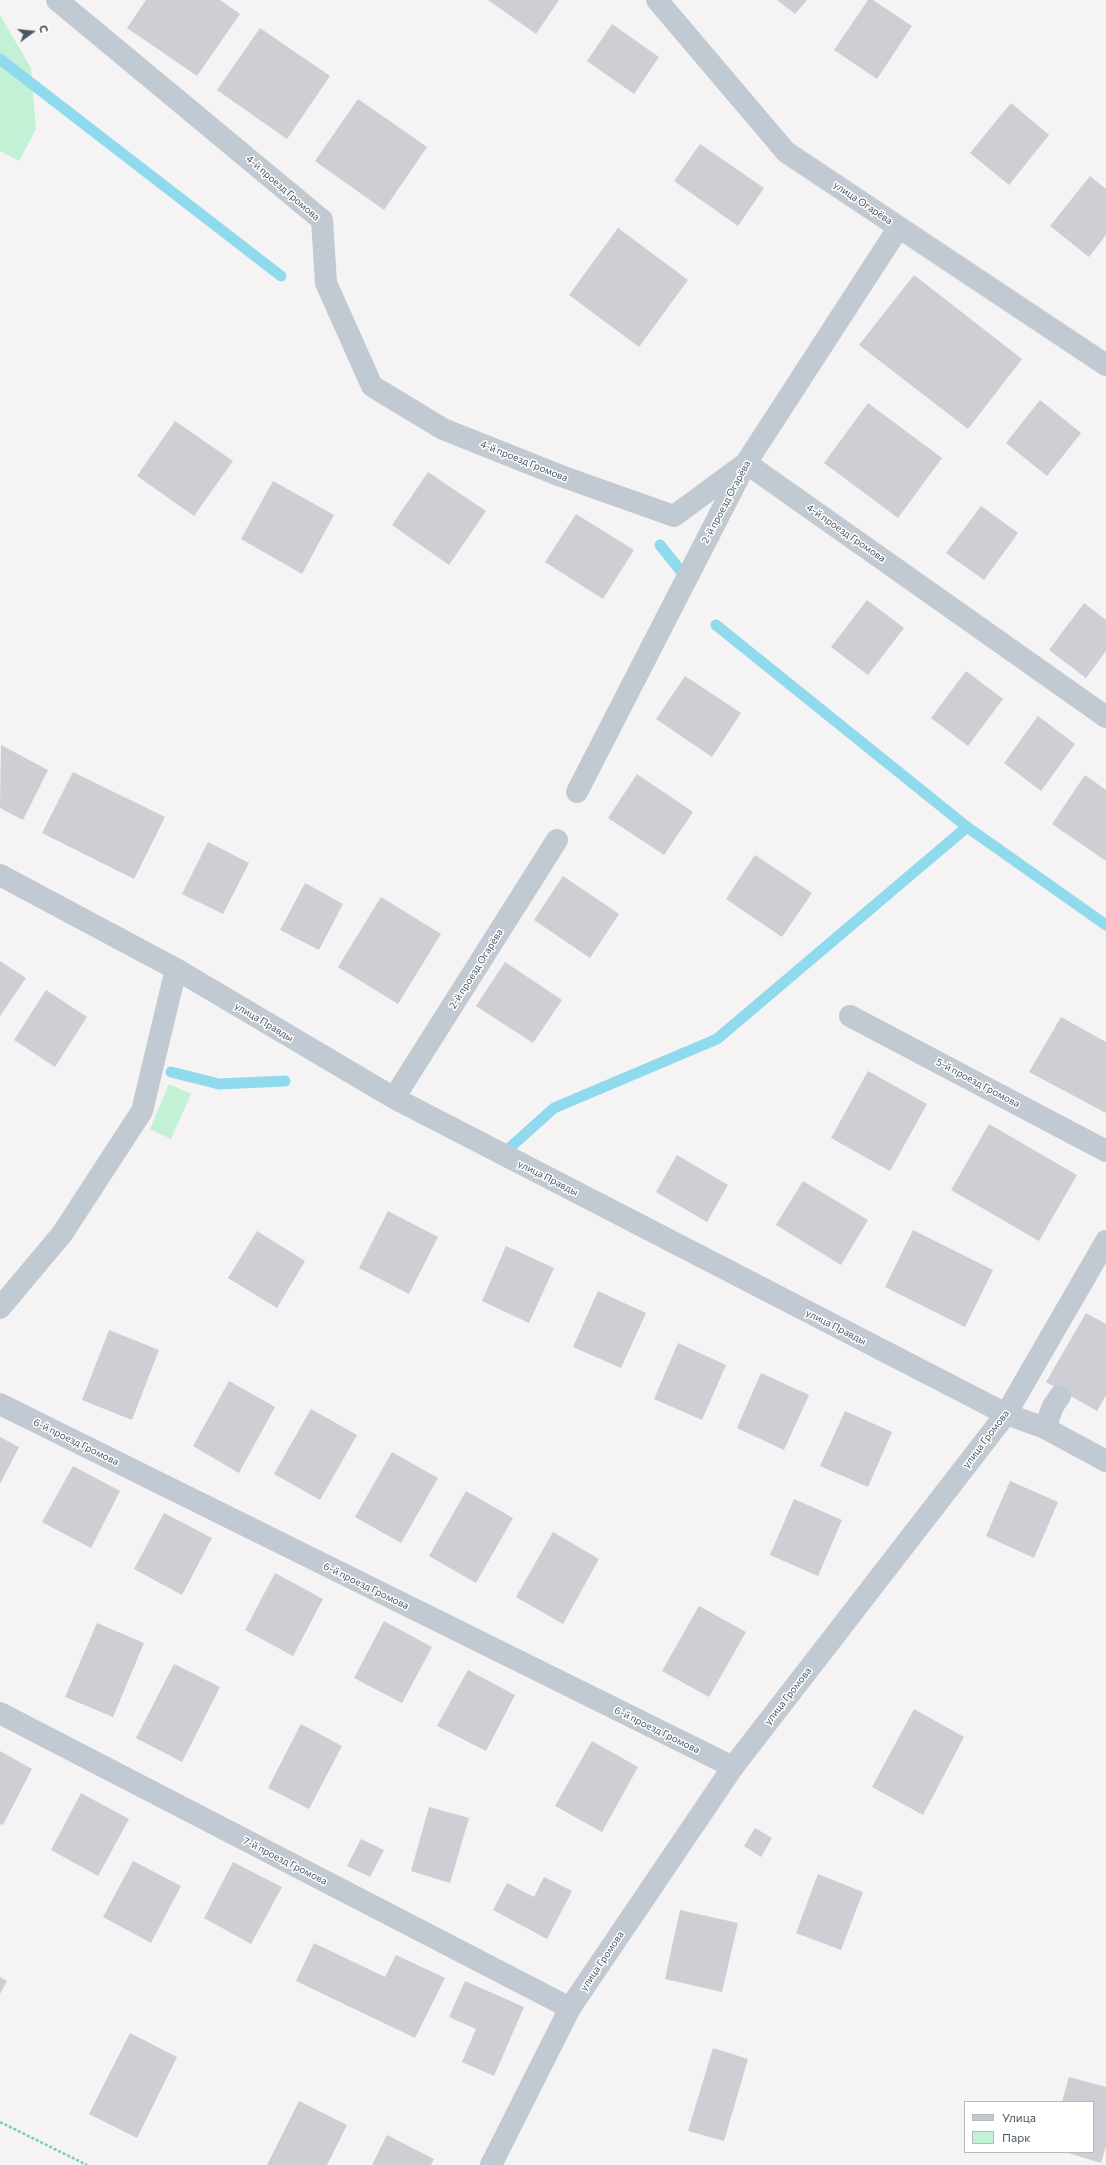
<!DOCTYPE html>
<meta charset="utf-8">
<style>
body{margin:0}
#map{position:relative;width:1106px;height:2165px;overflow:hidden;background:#f5f3f3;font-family:Commissioner,sans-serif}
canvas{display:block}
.legend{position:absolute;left:964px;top:2101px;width:130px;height:52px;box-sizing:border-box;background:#fff;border:1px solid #b7bbc0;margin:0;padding:5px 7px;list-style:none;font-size:12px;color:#4a5661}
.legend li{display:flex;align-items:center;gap:8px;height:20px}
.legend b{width:20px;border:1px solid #b7bbc0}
.north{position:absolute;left:12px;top:12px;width:40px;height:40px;-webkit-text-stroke:3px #fff;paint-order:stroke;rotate:75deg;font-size:11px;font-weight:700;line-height:16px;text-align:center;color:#4a5661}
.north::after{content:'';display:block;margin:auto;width:14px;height:18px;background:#4a5661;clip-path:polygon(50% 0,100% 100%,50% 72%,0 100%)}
</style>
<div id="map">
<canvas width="1106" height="2165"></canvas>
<ul class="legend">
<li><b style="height:5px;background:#c1cad2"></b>Улица</li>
<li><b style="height:11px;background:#c3f1d5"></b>Парк</li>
</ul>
<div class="north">С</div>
</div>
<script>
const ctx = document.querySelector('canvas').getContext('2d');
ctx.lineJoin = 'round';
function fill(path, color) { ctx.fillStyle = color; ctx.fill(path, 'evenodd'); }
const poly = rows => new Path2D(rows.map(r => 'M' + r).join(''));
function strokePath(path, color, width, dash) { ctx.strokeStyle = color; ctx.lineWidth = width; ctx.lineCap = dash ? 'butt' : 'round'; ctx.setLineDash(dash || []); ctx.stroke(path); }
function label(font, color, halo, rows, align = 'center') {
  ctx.font = font + ' Commissioner,sans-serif'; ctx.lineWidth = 3; ctx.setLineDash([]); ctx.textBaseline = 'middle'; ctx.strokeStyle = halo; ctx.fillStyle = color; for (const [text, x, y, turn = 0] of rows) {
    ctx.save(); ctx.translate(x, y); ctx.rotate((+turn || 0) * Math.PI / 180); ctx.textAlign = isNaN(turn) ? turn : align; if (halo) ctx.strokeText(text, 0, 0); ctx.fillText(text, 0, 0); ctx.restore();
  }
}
fill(poly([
 [0,15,31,68,36,129,19,161,0,151],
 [169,1084,191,1094,171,1139,150,1129]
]), '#c3f1d5');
strokePath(poly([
 [0,59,281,276],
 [660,545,680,570],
 [716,625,967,827,1106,925],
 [171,1072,219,1084,285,1081],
 [505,1152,554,1108,717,1039,967,827]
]), '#90daee', 11);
fill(poly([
 [146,0,220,0,240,14,197,76,127,28],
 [488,0,559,0,536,34],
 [777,0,807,0,795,14],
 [868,0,873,0,912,26,877,79,834,50],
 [612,24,659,57,634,94,587,61],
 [260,28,330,76,287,139,217,90],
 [358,99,427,147,384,210,315,161],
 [1011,103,1049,135,1009,185,970,153],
 [700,144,764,188,738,226,674,181],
 [1090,176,1106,189,1106,235,1089,257,1050,226],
 [618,228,688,280,639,347,569,295],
 [914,275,1022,359,968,429,859,345],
 [1040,400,1081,433,1047,476,1006,443],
 [868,403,942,458,898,518,824,463],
 [175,421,233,461,194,516,137,476],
 [428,472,486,511,449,565,392,525],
 [273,481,334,515,302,574,241,539],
 [981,506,1018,533,984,580,946,553],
 [576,514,634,550,603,599,545,562],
 [867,600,904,628,868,675,831,647],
 [1084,603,1106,620,1106,651,1086,678,1049,650],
 [966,671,1003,699,968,746,931,718],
 [685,676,741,713,712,757,656,719],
 [1038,716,1075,744,1041,791,1004,763],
 [1,745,48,770,23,820,0,808],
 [73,772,165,817,134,879,42,833],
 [637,774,693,812,664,855,608,818],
 [1085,775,1106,790,1106,861,1052,824],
 [208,842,249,863,223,914,182,894],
 [755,855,812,893,782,937,726,899],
 [563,876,619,914,590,958,534,920],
 [305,883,343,904,319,950,280,930],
 [381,897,441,934,398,1004,338,967],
 [0,961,26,978,0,1016],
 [505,962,562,1000,533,1043,476,1006],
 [46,990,87,1017,55,1067,14,1040],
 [1061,1017,1106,1042,1106,1113,1029,1072],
 [868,1071,927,1104,890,1171,831,1138],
 [989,1124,1077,1175,1039,1241,951,1190],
 [677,1155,728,1185,707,1222,656,1192],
 [803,1181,868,1220,841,1265,776,1225],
 [388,1211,438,1237,409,1294,359,1268],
 [913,1230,993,1270,965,1327,885,1287],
 [257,1231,305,1261,277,1308,228,1278],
 [506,1246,554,1268,529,1323,482,1301],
 [598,1291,646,1313,621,1368,573,1347],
 [1086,1313,1106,1324,1106,1395,1097,1411,1046,1382],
 [109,1330,159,1350,132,1420,82,1400],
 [678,1343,726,1365,702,1420,654,1399],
 [761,1373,809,1395,784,1450,737,1428],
 [229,1381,275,1407,239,1473,193,1446],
 [311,1409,357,1435,320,1500,274,1474],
 [845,1411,892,1432,868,1487,820,1466],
 [0,1437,19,1447,0,1484],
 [392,1452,438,1478,401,1543,355,1517],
 [73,1466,120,1491,91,1548,42,1522],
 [1010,1481,1058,1502,1034,1558,986,1536],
 [466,1491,513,1518,476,1583,429,1556],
 [794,1499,842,1520,818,1576,770,1555],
 [164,1513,212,1538,182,1595,134,1569],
 [553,1532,599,1559,563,1624,516,1597],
 [275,1573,323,1599,293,1656,245,1630],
 [699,1606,746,1632,709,1697,662,1671],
 [384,1621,432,1647,402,1703,354,1678],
 [97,1623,144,1643,113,1717,65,1697],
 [174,1664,220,1687,182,1762,136,1738],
 [468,1670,515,1695,486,1751,437,1726],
 [914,1709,964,1737,923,1815,872,1787],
 [301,1724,342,1746,309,1809,268,1788],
 [592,1741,638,1767,602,1832,555,1806],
 [0,1751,32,1769,3,1825,0,1824],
 [81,1793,129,1819,98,1876,51,1850],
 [429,1807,469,1818,450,1883,411,1871],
 [755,1828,772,1838,761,1857,744,1846],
 [361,1839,384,1850,370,1877,347,1866],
 [133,1861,181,1886,151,1943,103,1917],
 [233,1862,282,1887,251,1944,204,1918],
 [818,1874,863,1892,841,1950,796,1933],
 [544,1877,572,1891,547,1939,493,1910,507,1883,534,1897],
 [680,1910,738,1923,722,1992,665,1979],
 [314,1943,385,1977,396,1955,445,1978,415,2038,296,1981],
 [0,1977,7,1981,0,1994],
 [465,1981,524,2007,494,2076,462,2062,476,2029,449,2017],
 [130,2033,177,2057,137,2138,89,2114],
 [713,2048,748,2059,724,2141,688,2131],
 [1069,2077,1106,2087,1106,2146,1101,2163,1065,2152,1093,2152,1093,2102,1062,2102],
 [299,2101,347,2125,327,2165,267,2165],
 [387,2135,434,2159,431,2165,372,2165]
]), '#cdcfd5');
strokePath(poly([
 [0,2122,87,2165]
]), '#7ad0a6', 2.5, [3, 2]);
strokePath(poly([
 [57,0,322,220,326,283,372,386,443,429,561,476,674,516,746,463,1106,717],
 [657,0,786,152,1106,365],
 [577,792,746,463,899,227],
 [0,875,176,969,394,1098,1006,1414,1045,1428,1106,1461],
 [850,1016,1106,1151],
 [394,1098,557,840],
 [0,1308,62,1234,142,1111,176,969],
 [0,1404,733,1767],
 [1045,1428,1053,1406,1060,1396],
 [0,1713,570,2008],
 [491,2165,570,2008,733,1767,1006,1414,1106,1241]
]), '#c1cad2', 22);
label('10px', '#4a5661', '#fff', [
 ["4-й проезд Громова",283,188,41],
 ["улица Огарёва",863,203,34],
 ["4-й проезд Громова",524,461,22],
 ["2-й проезд Огарёва",726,502,-62],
 ["4-й проезд Громова",846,533,35],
 ["2-й проезд Огарёва",476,969,-58],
 ["улица Правды",264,1022,31],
 ["5-й проезд Громова",978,1083,28],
 ["улица Правды",548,1178,27],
 ["улица Правды",836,1327,27],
 ["улица Громова",986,1439,-53],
 ["6-й проезд Громова",76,1442,26],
 ["6-й проезд Громова",366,1586,26],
 ["улица Громова",788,1696,-52],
 ["6-й проезд Громова",657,1730,26],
 ["7-й проезд Громова",285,1861,27],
 ["улица Громова",602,1961,-56]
]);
</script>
